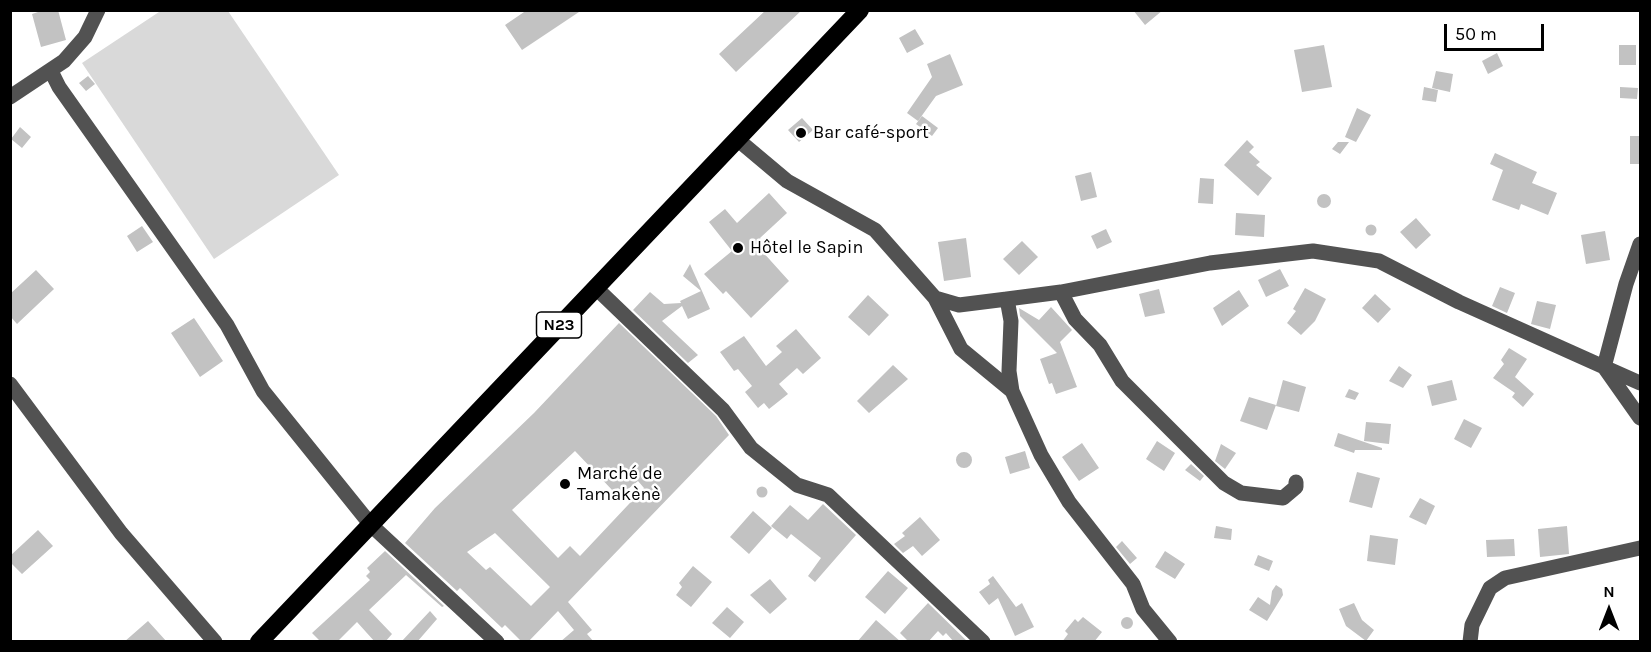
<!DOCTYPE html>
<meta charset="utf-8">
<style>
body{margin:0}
#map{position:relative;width:1651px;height:652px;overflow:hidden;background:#fff;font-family:Karla,sans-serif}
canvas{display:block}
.frame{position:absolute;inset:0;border:12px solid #000;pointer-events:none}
.north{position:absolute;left:1579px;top:580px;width:60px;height:60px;-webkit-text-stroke:4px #fff;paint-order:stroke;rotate:0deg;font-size:16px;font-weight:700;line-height:24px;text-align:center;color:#000}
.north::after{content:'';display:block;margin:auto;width:21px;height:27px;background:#000;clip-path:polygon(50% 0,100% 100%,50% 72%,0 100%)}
.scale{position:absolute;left:1444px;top:24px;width:100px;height:27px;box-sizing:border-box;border:3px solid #000;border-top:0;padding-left:8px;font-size:18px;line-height:21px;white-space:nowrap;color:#000;-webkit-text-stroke:4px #fff;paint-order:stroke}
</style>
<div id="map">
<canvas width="1651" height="652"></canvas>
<div class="frame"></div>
<div class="north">N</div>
<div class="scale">50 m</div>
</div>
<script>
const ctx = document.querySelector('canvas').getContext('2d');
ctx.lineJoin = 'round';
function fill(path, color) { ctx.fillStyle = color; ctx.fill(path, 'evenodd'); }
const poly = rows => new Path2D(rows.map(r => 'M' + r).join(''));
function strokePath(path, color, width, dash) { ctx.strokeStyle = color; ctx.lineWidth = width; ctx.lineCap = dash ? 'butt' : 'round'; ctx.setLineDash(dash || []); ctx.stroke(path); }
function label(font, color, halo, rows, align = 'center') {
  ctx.font = font + ' Karla,sans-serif'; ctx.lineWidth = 5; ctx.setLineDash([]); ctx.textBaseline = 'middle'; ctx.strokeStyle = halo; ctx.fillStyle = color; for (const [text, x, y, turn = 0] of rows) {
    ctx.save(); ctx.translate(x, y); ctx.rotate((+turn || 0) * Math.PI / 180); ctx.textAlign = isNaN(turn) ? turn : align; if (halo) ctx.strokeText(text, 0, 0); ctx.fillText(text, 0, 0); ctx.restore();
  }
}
fill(poly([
 [162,10,228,11,339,175,214,259,82,63]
]), '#d9d9d9');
fill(poly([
 [44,10,58,10,66,40,41,47,32,14],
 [527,10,582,10,522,50,505,25],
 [766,10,802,10,736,72,719,54],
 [1133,10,1163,10,1145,25],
 [915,29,924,44,907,53,899,38],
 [1324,45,1332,87,1302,92,1294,50],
 [1619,45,1636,45,1636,65,1619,65],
 [1497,53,1503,66,1488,74,1482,61],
 [950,54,963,85,936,96,918,121,907,113,932,77,927,64],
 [1436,71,1453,74,1450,92,1432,88],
 [88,76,95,84,86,91,79,83],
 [1424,87,1438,90,1436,102,1422,100],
 [1620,87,1638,88,1637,99,1620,98],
 [1357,108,1371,115,1356,142,1345,137],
 [922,116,938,128,932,136,916,124],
 [802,118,813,130,799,142,788,130],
 [20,127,31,137,22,148,11,139],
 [1630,136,1641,136,1641,164,1630,164],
 [1247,140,1254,147,1249,152,1260,162,1256,165,1272,178,1258,196,1224,165],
 [1338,142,1349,142,1340,154,1332,149],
 [1495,153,1537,172,1532,183,1557,193,1548,215,1521,204,1519,210,1492,200,1503,170,1490,164],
 [1091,172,1097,197,1081,201,1075,176],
 [1200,178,1214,179,1213,204,1198,203],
 [769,193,787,213,760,238,763,242,761,250,789,281,751,318,726,291,723,294,704,274,732,251,709,222,725,209,737,223],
 '1317 201a7 7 0 1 1 14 0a7 7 0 1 1-14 0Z',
 [1236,213,1265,215,1264,237,1235,235],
 [1416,218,1431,235,1416,249,1400,232],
 '1365.5 230a5.5 5.5 0 1 1 11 0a5.5 5.5 0 1 1-11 0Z',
 [142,226,153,242,137,252,127,236],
 [1106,229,1112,242,1097,249,1091,236],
 [1605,231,1610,260,1586,264,1581,235],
 [966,238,971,277,944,281,938,242],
 [1022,241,1038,257,1019,275,1003,259],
 [690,264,710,309,688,319,682,306,662,321,698,355,688,363,633,310,650,292,664,304,681,303,680,301,701,291,683,276],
 [1280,269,1289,286,1266,297,1258,280],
 [36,270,54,289,17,324,10,316,10,294],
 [1500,287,1515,293,1507,313,1492,306],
 [1305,288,1326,299,1315,321,1301,335,1287,323,1296,311,1293,309],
 [1159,289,1165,313,1145,317,1139,294],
 [1239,290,1249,306,1222,326,1213,308],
 [1375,294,1391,309,1378,323,1362,308],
 [868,295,889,315,869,336,848,317],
 [1537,301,1556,305,1550,329,1531,324],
 [1051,307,1072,330,1060,342,1077,387,1056,394,1052,383,1049,384,1040,359,1057,353,1020,316,1019,308,1039,320],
 [194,318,223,361,200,377,171,333],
 [619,323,716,416,729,435,568,602,592,630,587,634,594,642,560,642,574,630,558,611,528,642,522,642,505,625,502,628,460,588,457,591,405,543,435,508,534,413],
 [575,451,614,492,618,488,623,493,638,481,644,488,580,556,570,546,558,558,512,510],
 [495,533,550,587,531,606,490,567,486,570,467,552],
 [796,329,821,358,803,374,797,368,779,384,788,394,769,409,764,403,758,408,745,392,752,386,738,369,734,371,720,352,744,336,766,366,782,352,776,346],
 [1509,348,1527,359,1515,377,1534,394,1523,407,1512,397,1515,393,1493,378,1504,364,1501,360],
 [893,365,908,379,869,413,857,401],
 [1399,366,1412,375,1403,388,1389,381],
 [1283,380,1306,387,1299,412,1276,406],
 [1452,380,1457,400,1432,406,1427,386],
 [1349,389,1359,393,1355,400,1345,397],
 [1249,397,1276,405,1267,430,1240,421],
 [1464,419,1482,428,1471,448,1454,439],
 [1366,422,1391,424,1389,444,1364,441],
 [1338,433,1382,448,1382,450,1355,450,1354,453,1334,446],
 [1157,441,1175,453,1164,471,1146,459],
 [1082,443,1099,468,1079,481,1062,457],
 [1221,444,1236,453,1225,469,1215,461],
 [1025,451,1030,468,1010,474,1005,457],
 '956 460a8 8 0 1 1 16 0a8 8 0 1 1-16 0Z',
 [1191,464,1204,476,1200,481,1185,470],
 [1357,472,1380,478,1372,508,1349,502],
 '756.5 492a5.5 5.5 0 1 1 11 0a5.5 5.5 0 1 1-11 0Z',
 [1420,498,1435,506,1426,525,1409,517],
 [823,504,856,535,815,582,808,576,821,558,791,534,787,539,771,526,790,505,808,520],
 [753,511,772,528,749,554,730,537],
 [920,517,940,540,922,556,913,546,903,553,894,544,905,536,902,533],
 [1216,526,1232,529,1231,540,1214,538],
 [1567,526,1569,554,1540,557,1538,529],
 [38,530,53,546,22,574,10,562,10,556],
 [1370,535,1398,539,1395,565,1367,561],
 [1514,539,1515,556,1487,557,1486,540],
 [1122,541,1137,558,1130,564,1116,547],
 [385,551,444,606,442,607,406,575,369,610,392,634,385,642,375,642,357,622,337,642,321,642,312,633,370,580,366,576,370,572,367,568],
 [1165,551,1185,564,1175,579,1155,567],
 [1258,555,1273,561,1269,571,1254,565],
 [693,566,712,582,691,607,676,595,682,587,679,583],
 [888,571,908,588,885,614,865,597],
 [993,576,1016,607,1022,603,1034,627,1015,636,998,598,989,605,979,592,990,584,988,580],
 [770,579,787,599,770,614,750,595],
 [1276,585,1282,589,1283,595,1267,621,1249,610,1258,597,1270,605,1272,591],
 [928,603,968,642,954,642,946,633,943,636,938,631,928,642,909,642,900,633],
 [1354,603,1362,620,1374,630,1366,641,1346,626,1339,609],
 [727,607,744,622,730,638,712,623],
 [430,611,437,619,417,642,401,642],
 '1121 623a6 6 0 1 1 12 0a6 6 0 1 1-12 0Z',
 [1083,617,1102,632,1094,642,1062,642,1068,634,1065,631,1075,619,1078,622],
 [876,620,901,642,857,642],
 [148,621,167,642,124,642]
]), '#c2c2c2');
strokePath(poly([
 [51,71,59,87,227,325,263,391,371,525,497,642],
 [10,97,64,61,85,37,98,10],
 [737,139,787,181,875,230,935,298,959,305,1007,299,1061,292,1210,263,1313,251,1379,261,1459,302,1604,367,1640,418],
 [1640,244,1626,284,1604,367,1640,383],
 [595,287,723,410,751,448,797,485,828,495,983,642],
 [1061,292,1075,319,1100,345,1122,381,1224,483,1241,493,1283,498,1296,487,1296,482],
 [935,298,961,349,1012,391],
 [1007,299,1011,321,1009,371,1012,391,1041,455,1069,502,1133,584,1143,609,1170,642],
 [10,384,121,533,215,642],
 [1470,642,1472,625,1490,588,1505,578,1640,548]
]), '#525252', 15);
strokePath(poly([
 [259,642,860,10]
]), '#000', 18);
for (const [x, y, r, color] of [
 [801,133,6,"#000"],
 [738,248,6,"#000"],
 [565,484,6,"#000"]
]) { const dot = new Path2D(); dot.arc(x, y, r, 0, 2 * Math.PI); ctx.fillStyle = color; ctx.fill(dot); strokePath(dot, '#fff', 2); }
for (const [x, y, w] of [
 [559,325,45]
]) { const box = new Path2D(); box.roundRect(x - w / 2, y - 13, w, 26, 4.5); ctx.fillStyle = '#fff'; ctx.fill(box); strokePath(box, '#000', 1.5); }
label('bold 16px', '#000', null, [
 ["N23",559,325]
]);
label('18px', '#000', '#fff', [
 ["Bar café-sport",813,133],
 ["Hôtel le Sapin",750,248],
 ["Marché de",577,474],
 ["Tamakènè",577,495]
], 'left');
</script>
